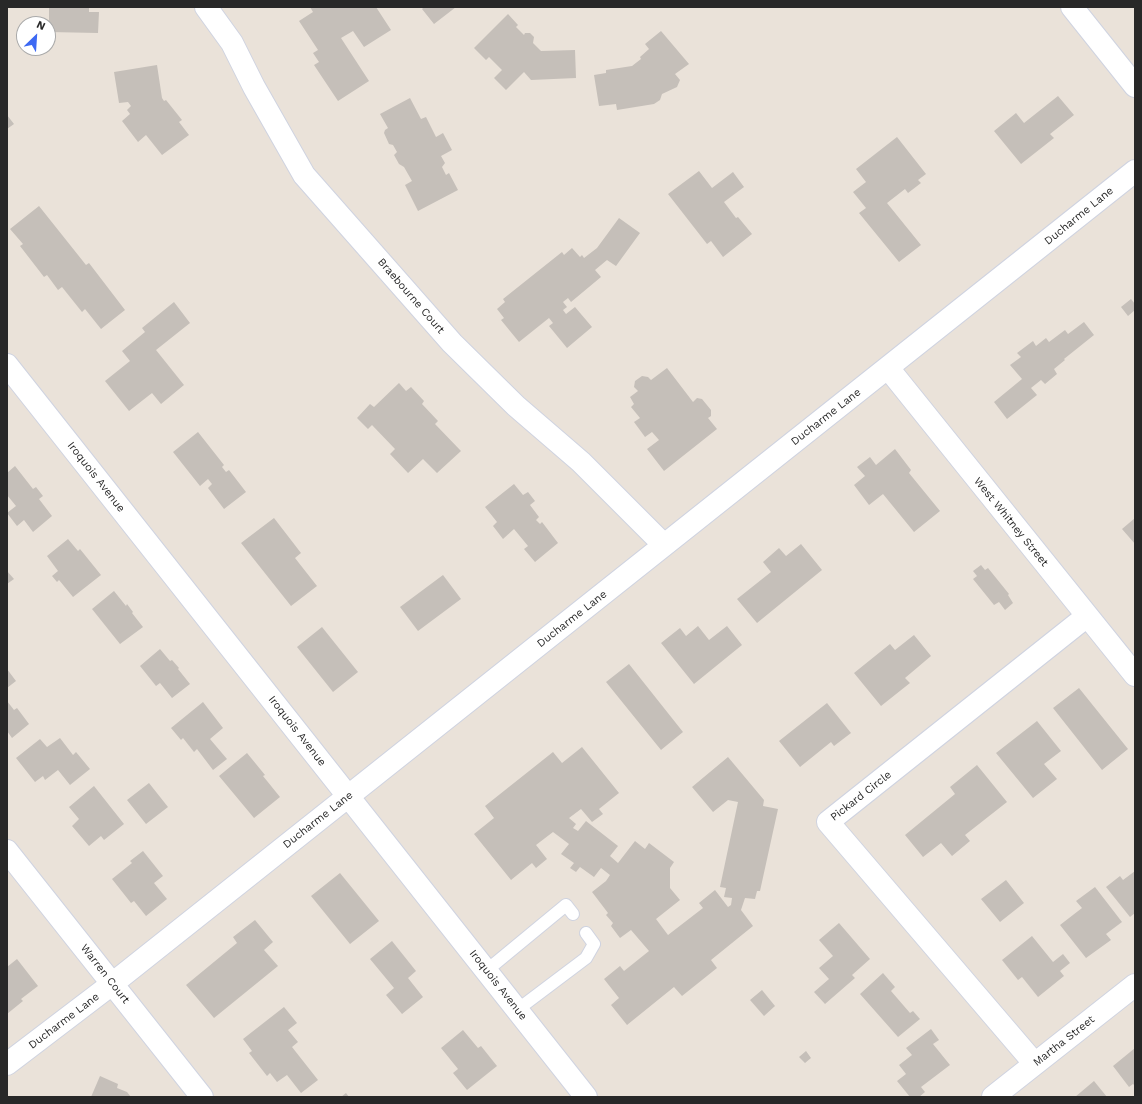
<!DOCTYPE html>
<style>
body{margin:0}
#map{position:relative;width:1142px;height:1104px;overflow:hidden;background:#eae2d9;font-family:"Work Sans",sans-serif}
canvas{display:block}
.frame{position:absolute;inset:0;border:8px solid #282828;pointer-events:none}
.north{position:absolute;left:16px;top:16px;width:40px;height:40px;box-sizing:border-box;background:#fff;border:1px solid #a9a9a9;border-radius:50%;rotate:25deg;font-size:11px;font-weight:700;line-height:16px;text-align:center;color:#282828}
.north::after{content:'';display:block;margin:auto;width:14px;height:18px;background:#3d69f3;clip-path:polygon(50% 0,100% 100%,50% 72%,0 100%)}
</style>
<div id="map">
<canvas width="1142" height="1104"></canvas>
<div class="frame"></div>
<div class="north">N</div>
</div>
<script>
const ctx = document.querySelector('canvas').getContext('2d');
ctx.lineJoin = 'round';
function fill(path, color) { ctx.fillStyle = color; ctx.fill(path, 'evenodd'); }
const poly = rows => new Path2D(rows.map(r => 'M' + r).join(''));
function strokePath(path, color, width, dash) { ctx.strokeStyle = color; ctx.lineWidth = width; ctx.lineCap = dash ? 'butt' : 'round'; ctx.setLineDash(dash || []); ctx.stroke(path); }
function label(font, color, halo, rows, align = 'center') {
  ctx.font = font + ' "Work Sans",sans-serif'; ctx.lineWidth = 3; ctx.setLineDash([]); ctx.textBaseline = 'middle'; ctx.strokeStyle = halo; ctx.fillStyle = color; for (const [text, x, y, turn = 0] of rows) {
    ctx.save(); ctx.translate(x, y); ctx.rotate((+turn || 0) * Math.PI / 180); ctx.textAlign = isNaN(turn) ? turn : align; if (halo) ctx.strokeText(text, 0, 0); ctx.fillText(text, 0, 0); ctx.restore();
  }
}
fill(poly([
 [49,7,89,7,89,12,99,12,98,33,49,32],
 [310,7,376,7,391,30,364,47,353,31,341,38,369,81,338,101,314,65,319,62,313,53,318,50,299,21,313,12],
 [424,7,456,7,434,24,422,9],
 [508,14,518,25,516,27,524,35,525,33,530,33,534,37,533,43,541,51,575,50,576,78,531,80,524,72,506,90,494,78,502,70,489,57,486,60,474,48],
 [661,31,689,64,675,74,680,80,677,87,662,94,660,100,654,104,617,110,616,104,599,106,594,75,606,73,606,70,632,66,641,59,640,57,649,49,645,44],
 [157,65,162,98,164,101,166,100,182,120,179,122,189,135,162,155,146,135,138,142,122,121,130,114,127,110,131,106,128,102,119,103,114,72],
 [1058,96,1074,115,1050,134,1054,138,1021,164,994,131,1016,113,1024,123],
 [410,98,421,119,426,117,436,137,443,133,452,150,441,156,445,163,442,167,446,175,449,173,458,190,418,211,405,185,412,181,404,167,399,164,394,155,397,152,393,145,389,144,384,133,385,130,388,128,380,114],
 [7,115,14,124,7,129],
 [897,137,926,174,918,180,921,183,908,193,905,189,887,203,921,245,899,262,859,213,866,208,853,192,866,182,856,169],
 [699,171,712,188,733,172,744,187,724,202,736,218,738,217,752,234,723,257,711,241,707,244,668,194],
 [39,206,86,265,89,263,125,310,101,329,85,309,82,312,62,287,58,290,47,275,44,277,20,246,23,244,10,229],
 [619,218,640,233,616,266,607,260,595,270,601,277,571,302,568,298,563,302,567,307,563,310,566,314,575,307,592,327,567,348,549,326,553,323,549,318,519,342,501,320,504,318,497,309,505,302,503,299,562,252,564,255,572,248,580,257,582,255,584,258,597,248],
 [1131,299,1135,304,1135,310,1128,316,1121,307],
 [174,302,190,323,156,350,184,385,161,404,152,393,129,411,105,381,130,361,122,351,145,332,142,328],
 [1084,322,1094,335,1064,359,1065,360,1054,369,1057,374,1045,384,1041,380,1031,388,1037,395,1007,419,994,402,1022,379,1010,365,1021,357,1017,353,1033,341,1036,346,1046,338,1049,342,1065,330,1068,334],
 [667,368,693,402,697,398,702,399,711,410,711,416,708,418,717,429,664,471,647,449,659,440,652,432,645,437,634,422,640,418,631,407,634,404,630,397,638,391,634,387,635,381,642,376,648,377,651,380],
 [399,383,406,391,411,387,424,401,422,404,438,421,435,424,461,451,437,473,423,459,408,473,390,454,395,449,372,425,368,429,357,418,370,404,374,407],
 [198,432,224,465,222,467,226,472,229,470,246,492,224,509,208,488,212,484,208,479,200,486,173,452],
 [895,449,911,470,909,473,940,511,914,532,883,494,869,505,854,485,865,476,857,467,870,457,876,465],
 [15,466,33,489,36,487,43,496,39,499,52,516,33,532,24,520,17,526,7,513,16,506,7,495,7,473],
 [514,484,523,495,528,492,535,501,530,505,539,517,536,520,540,524,542,522,558,543,535,562,524,549,528,546,514,529,503,539,493,526,497,522,485,507],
 [274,518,301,553,295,558,317,586,291,606,241,543],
 [1135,518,1135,544,1122,529],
 [68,539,78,551,80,549,101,575,73,597,59,580,57,582,52,576,58,571,47,556],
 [801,544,822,570,757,623,737,599,771,572,763,562,779,548,786,556],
 [981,565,985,570,988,568,1009,594,1008,595,1013,603,1005,610,999,602,994,605,973,579,977,576,973,571],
 [7,571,14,579,7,584],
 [443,575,461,599,418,631,400,607],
 [114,591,126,606,127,604,133,612,132,613,143,627,120,644,92,609],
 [698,626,709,640,727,626,742,645,694,684,661,643,680,628,686,636],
 [322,627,358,672,333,692,297,647],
 [914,635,931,656,905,678,910,683,881,706,854,673,890,644,895,650],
 [160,649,170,661,172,660,179,668,178,669,190,684,172,698,160,683,156,686,140,666],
 [629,664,683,732,661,750,606,682],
 [7,669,16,681,7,688],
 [1079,688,1128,749,1102,770,1053,708],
 [7,701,14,710,17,708,29,724,12,738,7,731],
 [203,702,223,728,210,739,227,759,213,770,197,749,194,752,183,738,181,740,171,728],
 [827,703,851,733,834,746,831,742,800,767,779,741],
 [1037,721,1061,751,1044,764,1057,779,1033,798,996,753],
 [60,738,73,755,76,752,90,769,70,785,58,770,45,780,43,776,35,782,16,758,40,739,47,747],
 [582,747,619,793,599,809,603,814,592,822,581,809,569,818,576,824,573,828,578,831,586,821,618,846,610,856,618,863,635,841,645,849,649,843,674,862,670,868,670,888,680,900,656,919,668,935,703,908,699,903,715,890,728,907,731,905,732,898,724,897,726,888,720,887,738,802,728,800,713,812,692,787,728,757,764,800,763,806,778,809,760,891,757,891,755,899,745,898,741,910,753,926,711,960,717,968,682,996,674,987,627,1025,611,1005,619,998,604,979,620,966,624,971,649,951,631,930,620,938,611,926,613,923,606,915,608,913,592,892,606,881,610,875,601,868,594,877,580,867,576,872,570,868,574,863,561,854,569,844,553,832,536,845,547,859,536,868,532,863,511,880,474,834,494,818,485,806,553,752,562,763],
 [247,753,265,775,263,776,280,797,254,818,219,776],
 [977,765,1007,802,965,835,970,841,952,856,941,843,923,857,905,835,955,794,950,787],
 [149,783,168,807,146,824,127,800],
 [94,786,124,824,104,840,101,836,89,846,72,826,79,819,69,807],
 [143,851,163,876,154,883,167,899,146,916,134,901,131,903,112,879,132,863,130,861],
 [1135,871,1135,913,1130,917,1106,887,1120,876,1123,880],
 [340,873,379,921,350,944,311,896],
 [1006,880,1024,903,1000,922,981,899],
 [1095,887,1122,922,1106,934,1111,940,1086,958,1060,925,1082,908,1076,901],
 [255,920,273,942,264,950,278,966,214,1018,186,985,237,943,233,937],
 [839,923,870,959,852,975,855,978,825,1004,814,992,829,979,819,968,833,956,819,940],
 [1032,936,1053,962,1063,954,1070,963,1060,971,1064,976,1038,997,1022,977,1018,980,1002,960],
 [392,941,416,971,408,978,423,997,402,1014,386,995,394,988,370,959],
 [17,959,38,986,21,999,23,1001,7,1014,7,967],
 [883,973,895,987,891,991,910,1013,913,1011,920,1019,898,1037,860,994],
 [762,990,775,1006,764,1016,750,1000],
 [284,1007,297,1023,288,1030,298,1042,292,1047,318,1080,301,1093,287,1075,277,1082,270,1073,267,1076,249,1053,252,1051,243,1039],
 [931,1029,939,1040,933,1044,950,1065,921,1087,925,1092,919,1097,910,1097,897,1081,906,1074,899,1065,912,1055,906,1048],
 [463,1030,478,1048,481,1046,497,1066,467,1090,453,1073,458,1069,441,1048],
 [1135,1048,1135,1086,1133,1084,1129,1087,1113,1066],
 [806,1051,811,1058,805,1063,799,1057],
 [100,1076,118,1084,117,1088,127,1092,131,1097,91,1097],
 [1094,1081,1107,1097,1075,1097],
 [346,1093,349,1097,341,1097]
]), '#c5bfb9');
const service = poly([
 [486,971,566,905,573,914],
 [517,1010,586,958,594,944,586,933]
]);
const minor = poly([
 [206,7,232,43,254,87,304,175,452,343,516,406,581,462,664,545],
 [1072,7,1135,86],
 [7,365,586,1097],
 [888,368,1135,675],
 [7,851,202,1097],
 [7,1064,112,984,1135,171],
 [1035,1064,828,822,1087,616],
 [993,1097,1135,985]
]);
strokePath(service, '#cfd3e0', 14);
strokePath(minor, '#cfd3e0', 24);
strokePath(service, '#fff', 12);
strokePath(minor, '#fff', 22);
label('11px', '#282828', '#fff', [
 ["Ducharme Lane",1079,216,-39],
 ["Braebourne Court",411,296,49],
 ["Ducharme Lane",826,417,-38],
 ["Iroquois Avenue",96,477,52],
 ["West Whitney Street",1011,522,51],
 ["Ducharme Lane",572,619,-38],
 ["Iroquois Avenue",297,731,52],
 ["Pickard Circle",861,796,-38],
 ["Ducharme Lane",318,820,-38],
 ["Warren Court",105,974,52],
 ["Iroquois Avenue",498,985,52],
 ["Ducharme Lane",64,1021,-37],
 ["Martha Street",1064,1041,-38]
]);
</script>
